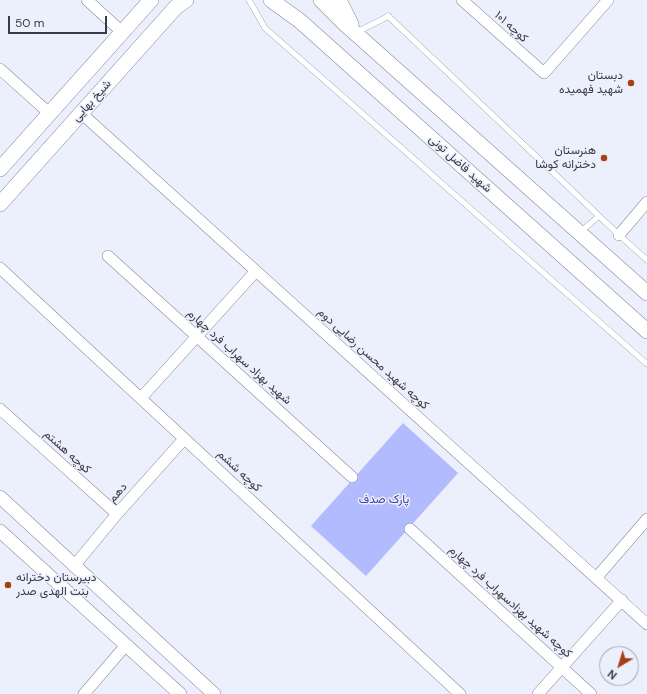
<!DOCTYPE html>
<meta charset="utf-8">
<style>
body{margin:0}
#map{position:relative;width:647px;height:694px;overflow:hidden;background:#eceffc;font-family:"DM Sans",sans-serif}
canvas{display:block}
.north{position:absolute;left:599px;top:646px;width:40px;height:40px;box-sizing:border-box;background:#eceffc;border:1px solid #a4a7b2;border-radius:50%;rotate:218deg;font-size:11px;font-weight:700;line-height:16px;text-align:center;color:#393a43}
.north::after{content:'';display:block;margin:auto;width:14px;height:18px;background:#a53f16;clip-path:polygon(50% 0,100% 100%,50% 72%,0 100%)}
.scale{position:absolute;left:8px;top:16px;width:99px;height:18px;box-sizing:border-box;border:2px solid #393a43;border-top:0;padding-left:5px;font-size:12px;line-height:14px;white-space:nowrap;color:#393a43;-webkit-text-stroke:3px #eceffc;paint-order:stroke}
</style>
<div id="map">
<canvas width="647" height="694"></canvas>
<div class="north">N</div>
<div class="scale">50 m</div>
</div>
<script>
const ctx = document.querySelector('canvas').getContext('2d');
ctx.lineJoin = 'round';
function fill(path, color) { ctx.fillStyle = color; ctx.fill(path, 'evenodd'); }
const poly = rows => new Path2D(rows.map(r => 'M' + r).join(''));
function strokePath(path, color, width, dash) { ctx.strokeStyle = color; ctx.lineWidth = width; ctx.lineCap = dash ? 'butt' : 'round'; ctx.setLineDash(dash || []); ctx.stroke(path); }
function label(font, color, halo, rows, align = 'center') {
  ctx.font = font + ' "DM Sans",Vazirmatn,sans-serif'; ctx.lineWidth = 3; ctx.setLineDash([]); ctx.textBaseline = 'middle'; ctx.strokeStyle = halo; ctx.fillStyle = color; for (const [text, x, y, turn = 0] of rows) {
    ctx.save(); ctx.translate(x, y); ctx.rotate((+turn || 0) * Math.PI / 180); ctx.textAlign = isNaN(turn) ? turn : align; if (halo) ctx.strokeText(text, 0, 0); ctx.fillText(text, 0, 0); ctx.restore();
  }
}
fill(poly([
 [403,423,458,473,366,576,311,526]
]), '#b1bbfe');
const service = poly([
 [249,0,265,28,647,364],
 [388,16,619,235,647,260],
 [357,32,389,16],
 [579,233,599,216]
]);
const minor = poly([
 [87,0,122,32],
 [462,0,544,73,608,0],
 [0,69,49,113],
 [81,113,647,624],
 [619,235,647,202],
 [108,256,352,477],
 [0,268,460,694],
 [141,398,256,271],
 [0,409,117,514],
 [410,529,591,694],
 [74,566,117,514,184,439],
 [597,577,647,519],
 [84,694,126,645],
 [538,694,622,600]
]);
const tertiary = poly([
 [0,497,214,694],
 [0,531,180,694]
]);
const secondary = poly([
 [271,0,300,21,647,331],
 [321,0,345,24,647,293],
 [339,0,351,24],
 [0,169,151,0],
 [0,204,176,7,186,0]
]);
strokePath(service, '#86899d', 6);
strokePath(minor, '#86899d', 12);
strokePath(tertiary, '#86899d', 14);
strokePath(secondary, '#86899d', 16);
strokePath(service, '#fff', 5.5);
strokePath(minor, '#fff', 11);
strokePath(tertiary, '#fff', 13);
strokePath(secondary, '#fff', 15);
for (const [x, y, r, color] of [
 [631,83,4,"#a53f16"],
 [604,158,4,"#a53f16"],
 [8,585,4,"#a53f16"]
]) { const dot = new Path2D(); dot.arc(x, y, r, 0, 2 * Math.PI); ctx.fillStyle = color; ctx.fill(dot); strokePath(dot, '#eceffc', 1.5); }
label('12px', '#393a43', '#eceffc', [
 ["۱۰۱ کوچه",511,27,42],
 ["شیخ بهایی",92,101,-48],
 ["شهید فاضل تونی",460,164,42],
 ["شهید بهزاد سهراب فرد چهارم",239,357,42],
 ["کوچه شهید محسن رضایی دوم",373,359,42],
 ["کوچه هشتم",67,452,42],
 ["کوچه ششم",239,471,43],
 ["دهم",118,493,-48],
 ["کوچه شهید بهزادسهراب فرد چهارم",510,602,42]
]);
label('12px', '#393a43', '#eceffc', [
 ["دبستان",623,76],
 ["شهید فهمیده",623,90],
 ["هنرستان",596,151],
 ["دخترانه کوشا",596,165],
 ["دبیرستان دخترانه",16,578,"left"],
 ["بنت الهدی صدر",16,592,"left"]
], 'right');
label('12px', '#4140a4', '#eceffc', [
 ["پارک صدف",384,500]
]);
</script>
